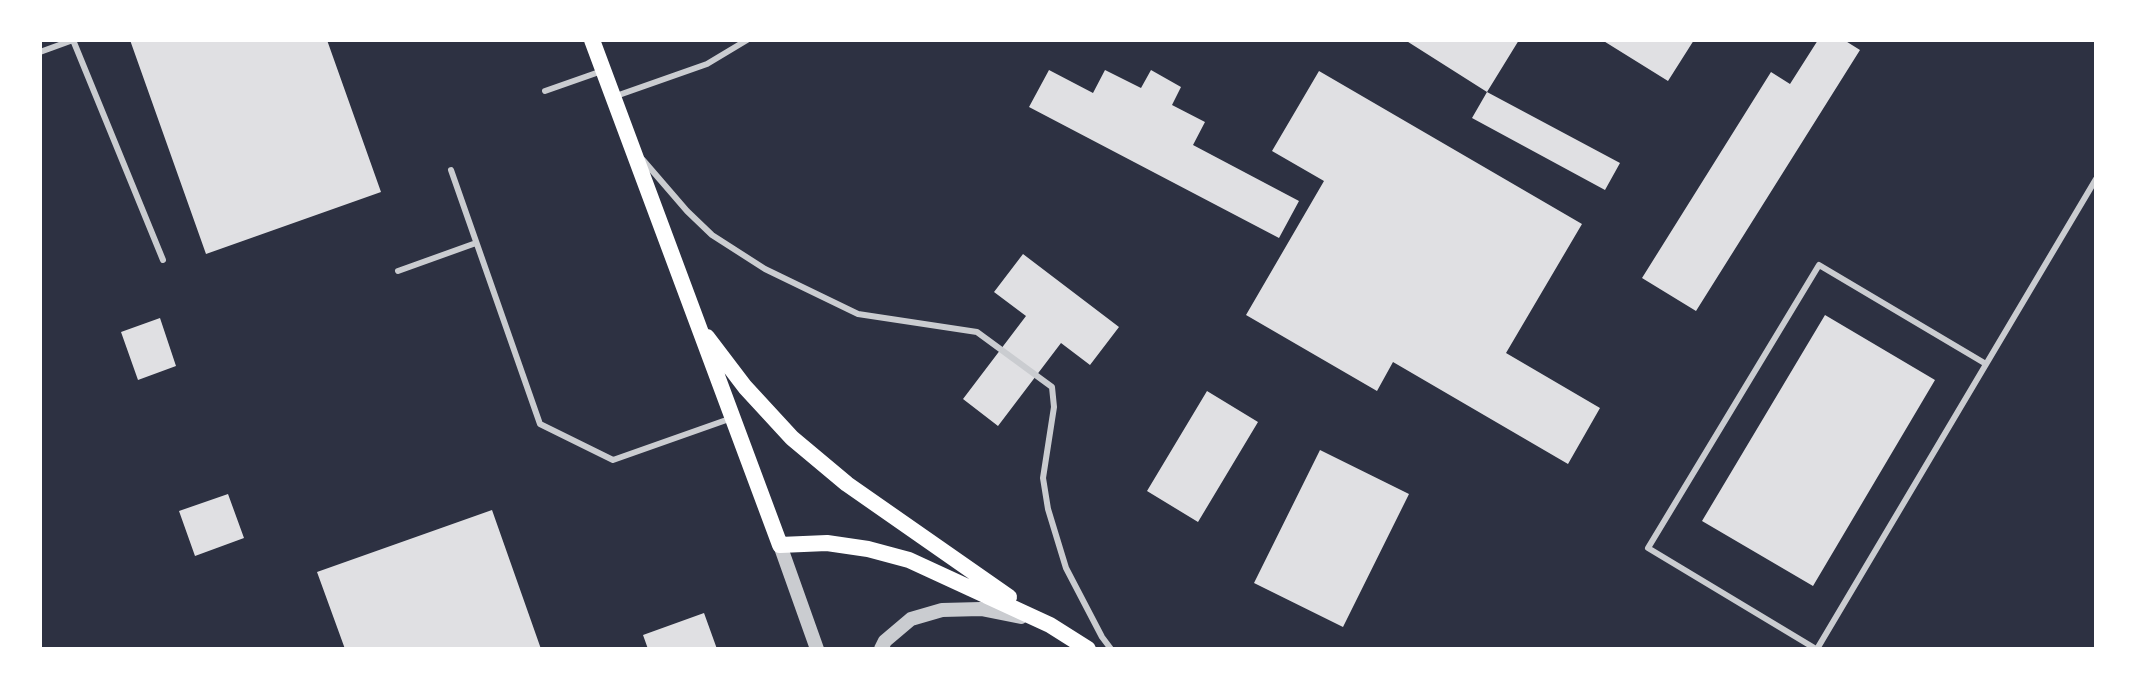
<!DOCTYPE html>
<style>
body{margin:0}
#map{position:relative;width:2136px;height:689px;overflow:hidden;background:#2d3142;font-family:Helvetica,sans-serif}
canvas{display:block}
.frame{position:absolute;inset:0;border:42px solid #fff;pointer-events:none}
</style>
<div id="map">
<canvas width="2136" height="689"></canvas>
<div class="frame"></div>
</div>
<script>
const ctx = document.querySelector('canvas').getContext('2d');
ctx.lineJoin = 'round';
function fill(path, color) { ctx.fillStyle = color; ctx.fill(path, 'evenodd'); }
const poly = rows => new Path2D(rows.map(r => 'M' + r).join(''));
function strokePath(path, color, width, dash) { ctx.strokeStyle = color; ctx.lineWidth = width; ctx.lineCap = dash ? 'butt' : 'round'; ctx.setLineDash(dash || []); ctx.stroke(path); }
fill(poly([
 [130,40,327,40,381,192,206,254],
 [1405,40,1519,40,1487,92,1620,163,1605,190,1472,118,1487,92],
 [1602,40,1694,40,1668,81],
 [1818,40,1844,40,1860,50,1696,311,1642,278,1771,72,1790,84],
 [1049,70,1093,93,1105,70,1141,88,1151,70,1181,87,1172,105,1205,122,1193,145,1299,201,1279,238,1029,107],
 [1319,71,1582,224,1506,353,1600,408,1568,464,1393,362,1377,391,1246,315,1324,181,1272,151],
 [1023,254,1119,327,1090,365,1061,343,998,426,963,399,1026,316,994,292],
 [1825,315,1935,380,1813,586,1702,521],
 [160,318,176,366,138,380,121,332],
 [1207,391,1258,422,1198,522,1147,491],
 [1320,450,1409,494,1343,627,1254,583],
 [228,494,244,538,195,556,179,511],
 [492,510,541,649,345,649,317,572],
 [704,613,717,649,648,649,643,635]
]), '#e0e0e3');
strokePath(poly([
 [40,52,73,40,163,260],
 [545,91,602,71],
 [616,96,707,64,747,40],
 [643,160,687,211,712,235,765,269,858,314,977,332,1052,387,1054,407,1043,478,1048,509,1066,568,1102,637,1111,649],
 [451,170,540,424,613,460,732,418],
 [398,271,476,243],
 [1816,649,1648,548,1819,265,1986,364],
 [1817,649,2096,179]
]), '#caccd0', 6);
strokePath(poly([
 [780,545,817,649],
 [881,649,885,641,911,619,942,610,981,609,1021,617]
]), '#caccd0', 14);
strokePath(poly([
 [592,40,780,545,827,543,868,549,909,560,1050,625,1088,649],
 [707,337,745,387,792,438,847,484,1009,597]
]), '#fff', 16);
</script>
